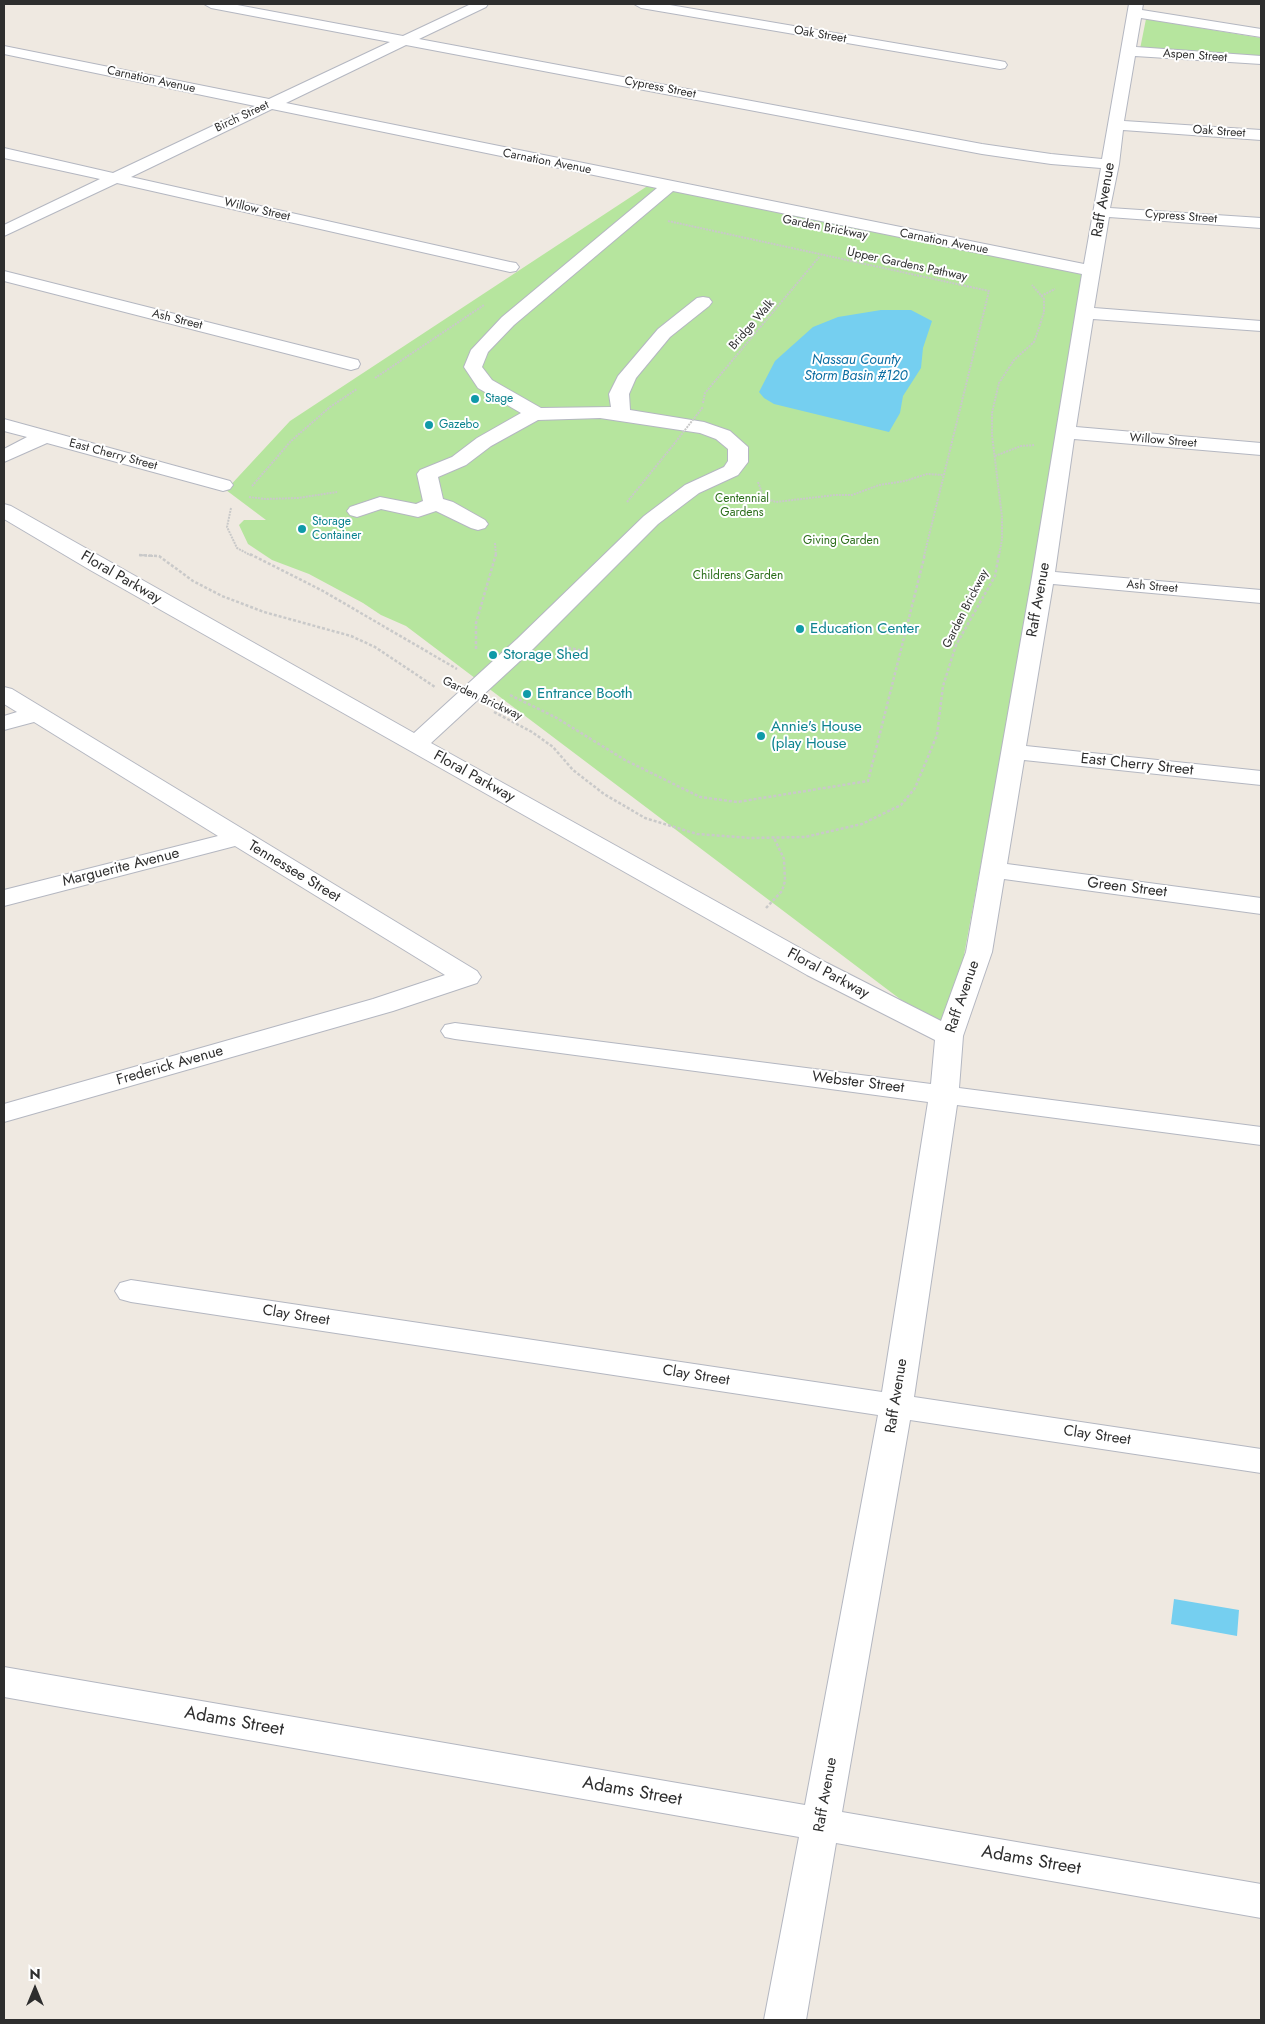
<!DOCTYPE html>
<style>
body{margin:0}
#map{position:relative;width:1265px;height:2024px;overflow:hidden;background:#efe9e1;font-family:Jost,sans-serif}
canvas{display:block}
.frame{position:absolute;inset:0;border:5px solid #2e2e2e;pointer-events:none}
.north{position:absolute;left:10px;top:1964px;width:50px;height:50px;-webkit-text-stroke:4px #fff;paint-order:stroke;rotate:0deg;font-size:14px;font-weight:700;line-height:20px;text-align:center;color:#2e2e2e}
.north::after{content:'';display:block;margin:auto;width:18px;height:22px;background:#2e2e2e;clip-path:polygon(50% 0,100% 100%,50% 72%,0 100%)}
</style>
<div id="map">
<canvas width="1265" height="2024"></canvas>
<div class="frame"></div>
<div class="north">N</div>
</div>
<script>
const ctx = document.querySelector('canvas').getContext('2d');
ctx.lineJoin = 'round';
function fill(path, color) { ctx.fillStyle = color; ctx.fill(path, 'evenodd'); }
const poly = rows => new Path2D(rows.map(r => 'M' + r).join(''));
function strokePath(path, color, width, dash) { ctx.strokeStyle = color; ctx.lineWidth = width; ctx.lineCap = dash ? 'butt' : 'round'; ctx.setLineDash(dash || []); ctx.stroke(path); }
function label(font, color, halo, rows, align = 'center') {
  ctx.font = font + ' Jost,sans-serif'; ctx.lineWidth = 4; ctx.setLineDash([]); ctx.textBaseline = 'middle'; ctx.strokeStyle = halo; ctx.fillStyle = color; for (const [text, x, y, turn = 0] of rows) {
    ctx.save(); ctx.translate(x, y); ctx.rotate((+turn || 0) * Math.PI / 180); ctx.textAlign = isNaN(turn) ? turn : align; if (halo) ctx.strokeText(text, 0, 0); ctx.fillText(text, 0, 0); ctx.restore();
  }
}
fill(poly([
 [1146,19,1261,38,1261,56,1140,49],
 [652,183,1091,271,949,1036,406,626,381,615,363,603,309,574,272,560,248,544,239,525,244,520,266,520,226,490,290,421]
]), '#b6e59e');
fill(poly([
 [881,310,911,310,932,321,923,348,921,368,903,396,900,413,889,432,774,404,764,398,759,392,775,361,813,327,838,317],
 [1174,1599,1239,1610,1237,1636,1171,1624]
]), '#75cff0');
const minor = poly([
 [204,4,232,4,403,36,471,4,488,4,486,7,419,39,982,144,1051,154,1102,159,1129,4,1143,4,1142,10,1261,29,1261,37,1141,18,1136,47,1261,56,1261,64,1135,56,1124,121,1261,130,1261,140,1123,130,1119,164,1110,208,1261,218,1261,228,1109,217,1094,308,1261,321,1261,331,1093,319,1076,427,1261,443,1261,455,1074,439,1055,572,1261,590,1261,603,1053,584,1026,746,1261,771,1261,785,1024,760,1007,864,1261,898,1261,914,1004,879,992,952,963,1036,959,1088,1261,1127,1261,1145,957,1105,914,1397,1261,1449,1261,1473,910,1420,842,1812,1261,1884,1261,1918,836,1843,806,2020,764,2020,799,1837,4,1697,4,1667,805,1805,878,1415,131,1302,120,1299,115,1291,120,1283,131,1280,882,1392,928,1102,455,1039,445,1037,441,1031,445,1025,455,1023,931,1084,935,1040,807,975,90,570,4,519,4,504,11,506,414,733,517,639,644,516,685,485,724,467,728,461,728,449,716,439,700,433,600,418,538,420,491,446,466,465,438,477,443,499,453,502,485,520,488,524,485,528,478,530,471,528,436,511,418,517,381,509,357,517,350,515,347,511,350,507,380,497,416,504,423,501,417,474,420,470,452,457,477,438,521,413,478,388,464,367,471,350,502,317,657,188,272,109,131,177,510,262,516,263,519,267,516,271,510,272,117,183,4,236,4,225,100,179,4,158,4,148,113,173,255,106,4,54,4,46,269,99,390,42,211,8,204,4],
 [406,45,982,154,1051,164,1101,168,1084,264,286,103,406,45],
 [673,191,1082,274,1032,577,966,952,941,1021,827,963,431,743,533,649,658,524,699,493,738,475,748,462,748,447,730,431,704,422,630,410,629,394,636,378,670,337,709,306,712,302,709,298,703,297,697,298,658,329,618,376,609,394,611,407,541,408,492,380,482,367,488,352,514,325,673,191],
 [634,4,664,4,1000,61,1005,62,1007,65,1005,68,1000,69,641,8,634,4],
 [4,271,358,360,360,364,358,368,351,370,4,281,4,271],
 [4,419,230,481,233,485,230,489,223,491,47,443,4,462,4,449,27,437,4,431,4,419],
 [4,687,12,689,477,971,481,977,477,983,393,1011,4,1122,4,1104,373,999,445,975,235,846,4,906,4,890,218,836,34,722,4,730,4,716,17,712,4,704,4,687]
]);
strokePath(minor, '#b4b7c1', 2);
strokePath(poly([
 [668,221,989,291,924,556],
 [1041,296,1055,289],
 [375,378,484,305],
 [703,403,705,393,820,256],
 [995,456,1021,446,1035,445],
 [758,482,764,498,776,502,835,495,852,495,879,485,905,481,927,474,943,475],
 [252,486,291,441,330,407,357,389],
 [249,497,265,499,298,498,337,492],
 [627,502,670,449],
 [231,508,227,527,237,548,252,556],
 [495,543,496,556],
 [139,555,153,556],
 [999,556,1002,539,1002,517,992,435,992,413,999,383,1014,360,1034,342,1039,328,1044,312,1044,299,1032,285]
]), '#c9c9c9', 2, [2, 1]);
strokePath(poly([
 [250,554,323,591,457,669],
 [139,555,159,556,193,581,222,596,264,612,351,636,375,647,435,687],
 [563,647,585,651],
 [476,649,476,623,496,554],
 [510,695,555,717,625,760,700,797,737,802,868,781,925,554],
 [494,712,532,732,553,747,573,770,604,794,645,818,697,834,751,838,805,837,862,824,901,805,915,788,937,735,943,686,956,645,995,576,999,554],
 [766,908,782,891,785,881,784,859,774,838]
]), '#c9c9c9', 2.5, [3, 2]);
fill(minor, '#fff');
strokePath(poly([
 [670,449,703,407]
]), '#c9c9c9', 2, [2, 1]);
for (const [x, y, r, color] of [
 [475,399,5,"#0f9aa8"],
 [429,425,5,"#0f9aa8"],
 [302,529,5,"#0f9aa8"],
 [800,629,5,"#0f9aa8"],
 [493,655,5,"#0f9aa8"],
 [527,694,5,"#0f9aa8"],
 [761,736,5,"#0f9aa8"]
]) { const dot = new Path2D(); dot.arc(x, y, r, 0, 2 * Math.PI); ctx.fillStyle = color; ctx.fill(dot); strokePath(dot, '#fff', 2); }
label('12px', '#2e2e2e', '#fff', [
 ["Oak Street",820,35,10],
 ["Aspen Street",1195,56,4],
 ["Carnation Avenue",151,80,12],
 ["Cypress Street",660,88,11],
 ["Birch Street",242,117,-25],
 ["Oak Street",1219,132,4],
 ["Carnation Avenue",547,162,11],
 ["Willow Street",257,210,13],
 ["Cypress Street",1181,217,4],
 ["Garden Brickway",825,228,11],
 ["Carnation Avenue",944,242,11],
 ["Upper Gardens Pathway",907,265,12],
 ["Ash Street",177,320,14],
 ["Bridge Walk",752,325,-49],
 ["Willow Street",1163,441,5],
 ["East Cherry Street",113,455,15],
 ["Ash Street",1152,587,5],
 ["Garden Brickway",966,609,-63],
 ["Garden Brickway",482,699,25]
]);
label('12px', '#0d838f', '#fff', [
 ["Stage",485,399],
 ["Gazebo",439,425],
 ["Storage",312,522],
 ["Container",312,536]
], 'left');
label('12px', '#2c6e1b', '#fff', [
 ["Centennial",742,499],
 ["Gardens",742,513],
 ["Giving Garden",841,541],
 ["Childrens Garden",738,576]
]);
label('italic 14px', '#0d6fa3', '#fff', [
 ["Nassau County",856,361],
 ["Storm Basin #120",856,377]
]);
label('15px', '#2e2e2e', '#fff', [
 ["Raff Avenue",1104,200,-80],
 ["Floral Parkway",121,578,30],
 ["Raff Avenue",1039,600,-80],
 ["East Cherry Street",1137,765,6],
 ["Floral Parkway",474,777,29],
 ["Marguerite Avenue",121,868,-14],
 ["Tennessee Street",294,872,31],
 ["Green Street",1127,888,7],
 ["Floral Parkway",828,974,28],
 ["Raff Avenue",963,997,-71],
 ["Frederick Avenue",170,1066,-16],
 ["Webster Street",858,1083,7],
 ["Clay Street",296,1316,9],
 ["Clay Street",696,1376,9],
 ["Raff Avenue",897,1396,-81],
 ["Clay Street",1097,1436,8],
 ["Raff Avenue",826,1795,-80]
]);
label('15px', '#0d838f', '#fff', [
 ["Education Center",810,629],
 ["Storage Shed",503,655],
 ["Entrance Booth",537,694],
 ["Annie's House",771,727],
 ["(play House",771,744]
], 'left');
label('18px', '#2e2e2e', '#fff', [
 ["Adams Street",234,1722,10],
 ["Adams Street",632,1792,10],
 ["Adams Street",1031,1861,10]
]);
</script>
